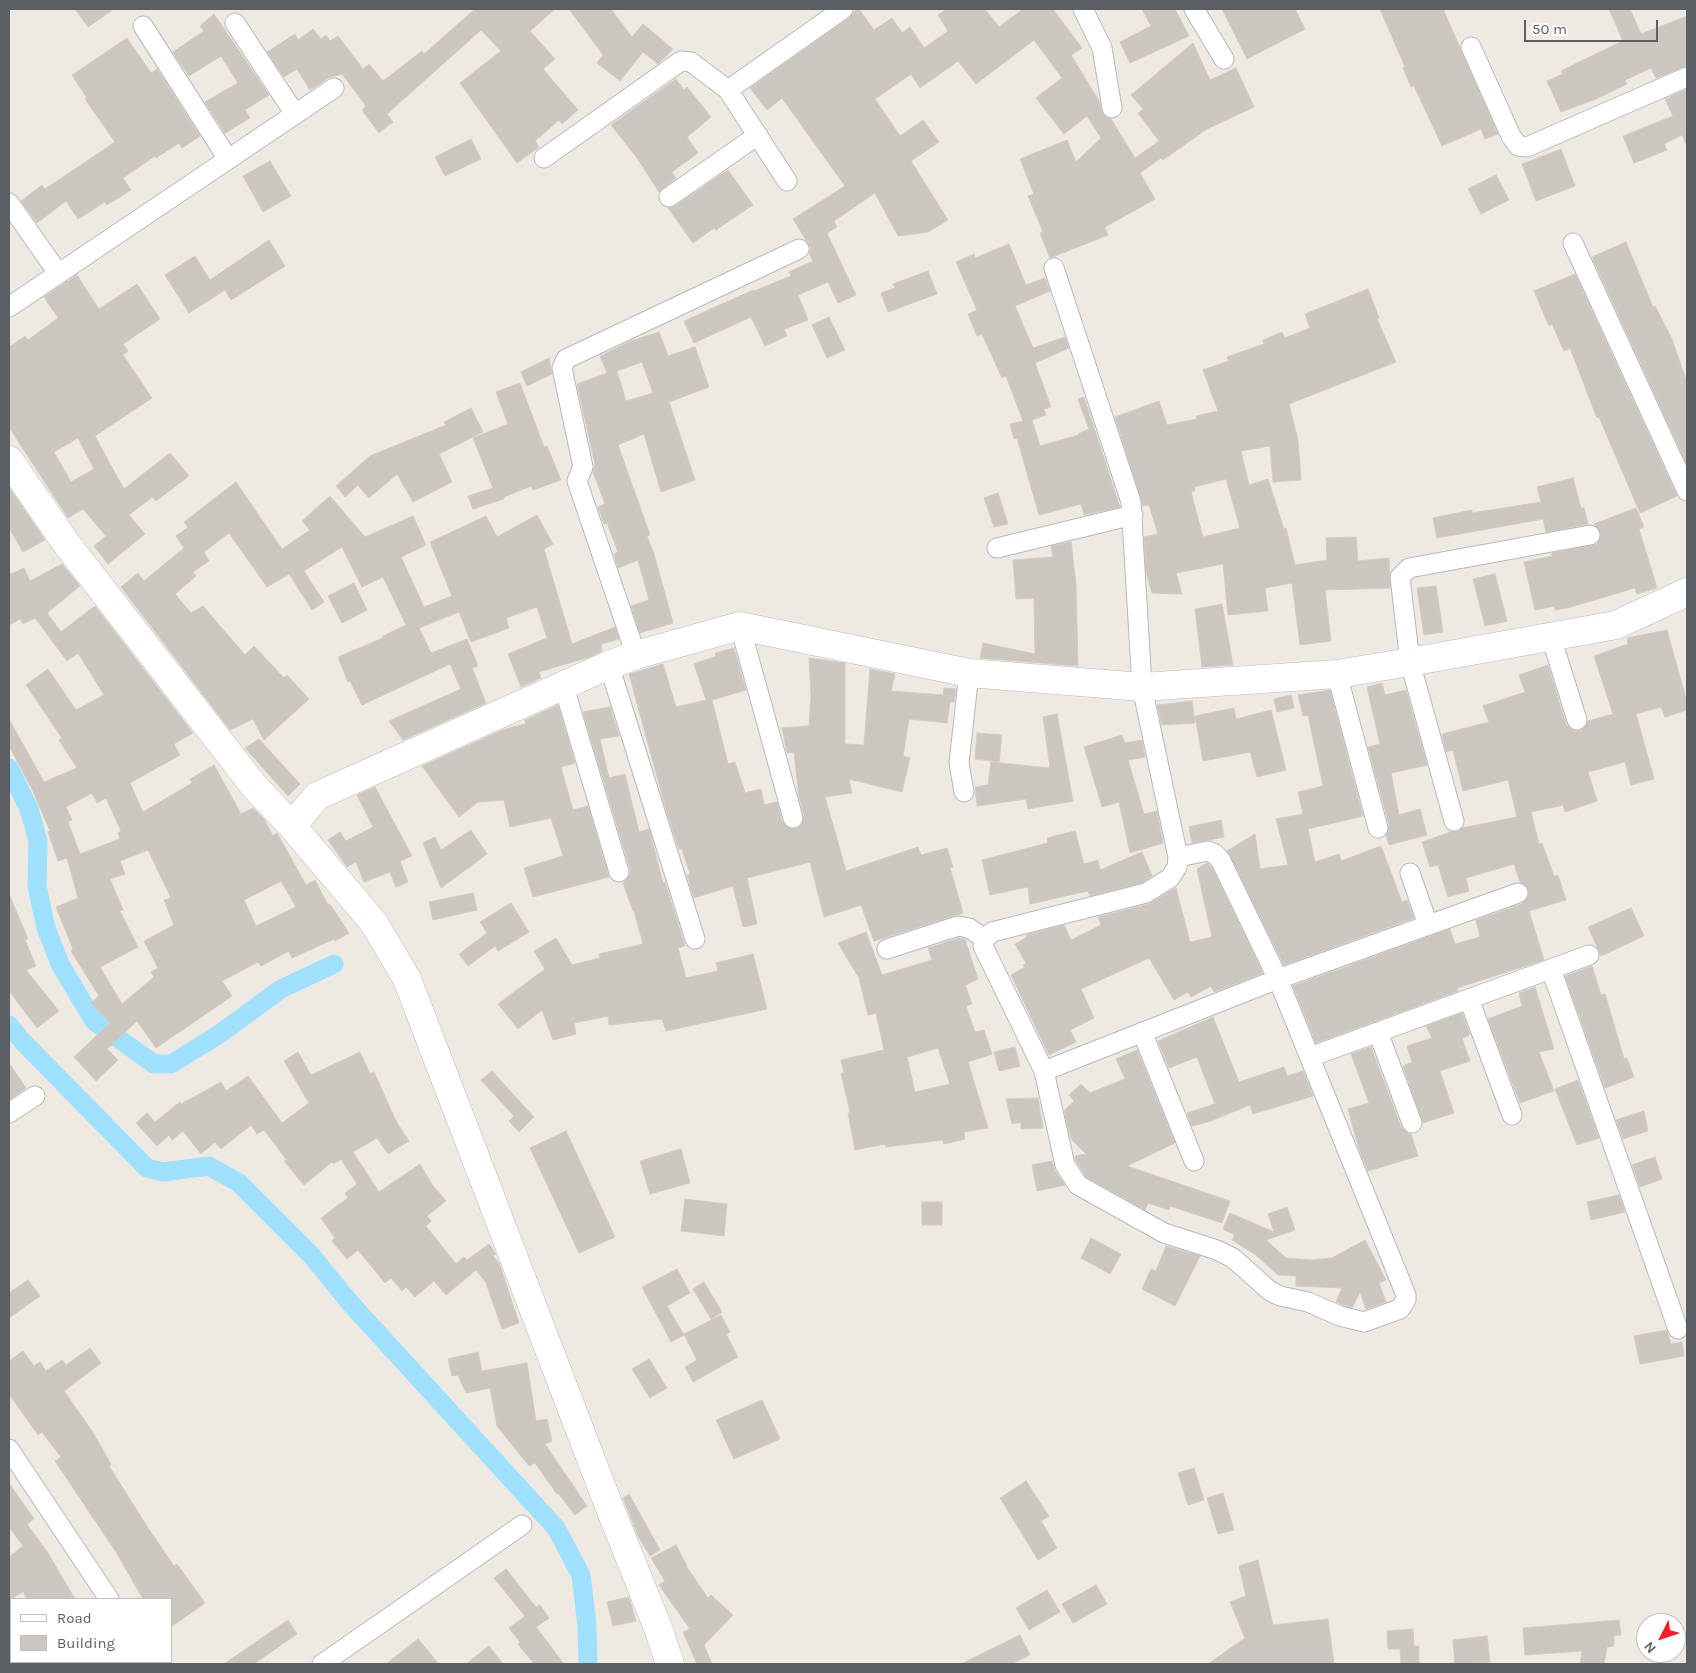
<!DOCTYPE html>
<style>
body{margin:0}
#map{position:relative;width:1696px;height:1673px;overflow:hidden;background:#eeeae1;font-family:Karla,sans-serif}
canvas{display:block}
.frame{position:absolute;inset:0;border:10px solid #5a5f64;pointer-events:none}
.legend{position:absolute;left:10px;top:1598px;width:162px;height:65px;box-sizing:border-box;background:#fff;border:1px solid #bdbfc1;margin:0;padding:6px 9px;list-style:none;font-size:15px;color:#5a5f64}
.legend li{display:flex;align-items:center;gap:10px;height:25px}
.legend b{width:25px;border:1px solid #bdbfc1}
.north{position:absolute;left:1636px;top:1613px;width:50px;height:50px;box-sizing:border-box;background:#fff;border:1px solid #bdbfc1;border-radius:50%;rotate:229deg;font-size:14px;font-weight:700;line-height:20px;text-align:center;color:#5a5f64}
.north::after{content:'';display:block;margin:auto;width:18px;height:22px;background:#f91c24;clip-path:polygon(50% 0,100% 100%,50% 72%,0 100%)}
.scale{position:absolute;left:1524px;top:20px;width:134px;height:22px;box-sizing:border-box;border:2px solid #5a5f64;border-top:0;padding-left:6px;font-size:15px;line-height:18px;white-space:nowrap;color:#5a5f64;-webkit-text-stroke:4px #fff;paint-order:stroke}
</style>
<div id="map">
<canvas width="1696" height="1673"></canvas>
<div class="frame"></div>
<ul class="legend">
<li><b style="height:6px;background:#fff"></b>Road</li>
<li><b style="height:14px;background:#cbc7c0"></b>Building</li>
</ul>
<div class="north">N</div>
<div class="scale">50 m</div>
</div>
<script>
const ctx = document.querySelector('canvas').getContext('2d');
ctx.lineJoin = 'round';
const poly = rows => new Path2D(rows.map(r => 'M' + r).join(''));
function strokePath(path, color, width, dash) { ctx.strokeStyle = color; ctx.lineWidth = width; ctx.lineCap = dash ? 'butt' : 'round'; ctx.setLineDash(dash || []); ctx.stroke(path); }
function fill(path, color) { ctx.fillStyle = color; ctx.fill(path, 'evenodd'); }
strokePath(poly([
 [9,768,29,809,38,841,37,886,46,928,60,964,94,1021,154,1064,171,1064,218,1035,281,989,334,964],
 [9,1025,24,1043,147,1168,163,1172,209,1166,239,1183,312,1256,351,1304,556,1528,581,1575,587,1625,588,1664]
]), '#a0e0ff', 19);
const building = poly([
 [75,9,114,9,88,27,75,9],
 [475,9,555,9,530,31,555,59,543,69,578,110,562,124,559,120,535,141,539,147,517,163,460,83,501,51,481,30,387,114,393,122,379,133,362,110,366,106,342,74,328,78,310,90,297,69,284,77,267,52,295,34,298,40,313,29,321,39,326,35,330,41,338,36,363,69,369,64,383,81,422,51,424,54,475,9],
 [569,9,611,9,632,37,643,24,673,49,658,64,643,52,620,81,597,63,603,55,569,9],
 [857,9,859,9,874,30,892,18,902,33,910,27,924,48,948,31,938,15,947,9,985,9,999,27,1023,9,1053,9,1082,48,1071,55,1099,101,1103,115,1111,119,1135,158,1159,141,1138,113,1143,109,1131,95,1193,43,1210,80,1236,68,1254,107,1207,129,1163,160,1161,158,1140,173,1155,199,1105,227,1108,235,1050,258,1040,233,1043,232,1028,196,1034,194,1020,159,1067,140,1076,162,1101,138,1087,116,1064,134,1036,98,1062,78,1034,40,976,84,958,61,920,88,911,74,875,99,900,136,923,120,939,142,911,161,948,220,928,232,898,236,875,193,834,221,837,227,827,233,856,295,838,303,828,282,798,295,808,320,784,329,787,336,765,346,751,317,694,343,684,321,753,290,754,291,791,276,789,272,813,261,809,253,811,248,793,219,845,186,782,98,767,110,750,88,849,18,857,9],
 [1142,9,1175,9,1189,36,1130,63,1120,42,1151,26,1142,9],
 [1222,9,1295,9,1305,29,1247,59,1222,9],
 [1380,9,1443,9,1498,134,1485,139,1481,129,1442,146,1414,86,1411,87,1403,68,1405,67,1380,9],
 [1609,9,1630,9,1641,34,1687,16,1687,66,1656,78,1651,68,1625,80,1627,84,1596,99,1561,112,1547,81,1563,74,1561,71,1577,63,1623,41,1609,9],
 [214,14,269,95,245,110,250,118,225,133,205,102,238,83,221,56,189,76,173,52,204,31,200,26,214,14],
 [127,38,151,73,157,69,200,136,182,148,179,143,156,158,155,156,123,178,131,190,107,205,105,202,78,219,66,201,37,223,21,201,42,185,45,189,115,142,85,99,87,98,72,75,127,38],
 [676,79,684,90,687,87,711,117,687,137,698,153,672,172,676,178,659,192,637,158,611,125,676,79],
 [1687,89,1687,146,1682,135,1664,144,1667,150,1634,163,1623,136,1673,116,1665,99,1687,89],
 [471,139,481,159,445,176,435,157,471,139],
 [1561,149,1575,186,1536,201,1522,164,1561,149],
 [270,161,291,196,263,212,243,176,270,161],
 [728,170,753,205,716,230,714,228,693,243,668,208,675,206,728,170],
 [1496,175,1509,200,1481,214,1468,189,1496,175],
 [269,240,285,266,231,300,225,290,189,313,165,275,195,256,210,280,269,240],
 [1626,242,1653,307,1655,306,1672,339,1687,383,1687,465,1592,257,1626,242],
 [1009,244,1026,285,1045,278,1050,291,1015,306,1033,348,1065,337,1069,348,1035,363,1051,407,1044,409,1046,415,1032,420,1040,446,1078,435,1078,434,1089,429,1078,399,1084,397,1120,507,1084,515,1081,504,1039,515,1017,438,1014,439,1010,424,1023,421,1006,376,1002,378,982,334,977,336,968,314,977,310,956,262,974,254,975,258,1009,244],
 [928,271,937,294,888,312,881,293,895,288,893,284,928,271],
 [1575,274,1677,496,1640,513,1599,417,1597,418,1570,348,1564,351,1552,324,1549,326,1534,291,1575,274],
 [77,275,99,309,137,284,160,319,123,344,128,351,123,355,152,398,95,436,109,462,124,489,170,453,189,476,156,501,152,497,129,515,145,534,108,564,94,546,106,536,83,509,68,518,9,427,9,347,25,336,28,340,58,318,44,297,77,275],
 [78,438,94,469,71,482,54,452,78,438],
 [1368,289,1379,318,1377,319,1396,362,1289,404,1298,440,1301,480,1273,482,1270,446,1241,451,1249,485,1268,479,1284,529,1286,528,1295,565,1327,560,1326,538,1356,537,1358,561,1389,558,1390,588,1325,590,1331,641,1300,645,1292,583,1265,588,1268,611,1228,615,1223,564,1176,573,1182,594,1152,593,1146,571,1144,537,1158,534,1149,505,1143,506,1115,417,1159,401,1167,425,1197,419,1196,416,1218,411,1203,370,1229,361,1227,357,1264,344,1263,340,1282,332,1285,338,1310,328,1305,314,1368,289],
 [1226,479,1240,528,1203,537,1191,492,1195,491,1194,487,1226,479],
 [829,317,845,350,827,358,812,325,829,317],
 [659,332,668,356,695,347,709,387,669,402,695,480,661,492,644,434,618,445,650,535,647,536,654,554,673,623,640,633,631,606,649,600,638,560,618,568,614,554,618,552,607,523,604,524,598,507,605,504,593,472,595,464,577,384,607,373,600,356,631,341,659,332],
 [642,362,653,393,626,401,617,371,642,362],
 [549,358,552,374,527,386,521,372,549,358],
 [520,383,544,447,547,446,561,480,533,490,531,486,504,497,504,499,473,509,468,496,493,488,473,438,508,424,496,392,520,383],
 [471,408,483,432,439,454,452,482,413,502,397,474,369,498,358,485,345,497,336,486,370,456,446,425,444,422,471,408],
 [1573,478,1581,508,1584,508,1588,524,1546,532,1543,519,1437,538,1433,518,1472,510,1472,513,1541,502,1537,487,1573,478],
 [236,482,282,549,310,530,302,521,330,496,365,537,413,516,426,545,401,557,424,607,452,596,430,542,486,516,497,537,537,515,553,544,544,549,572,644,615,627,619,639,601,644,602,651,590,657,539,672,541,678,521,687,508,654,547,638,537,607,506,618,509,628,471,642,459,612,419,628,431,653,467,639,478,666,472,668,486,703,403,740,389,721,461,689,450,664,362,705,350,681,348,682,338,657,383,638,383,636,406,625,383,577,362,587,342,547,304,571,324,602,312,610,289,574,267,587,229,533,204,552,209,561,193,572,196,576,175,594,191,613,203,606,245,655,254,646,284,678,287,675,309,699,264,740,253,719,230,730,121,587,138,573,144,581,184,548,176,536,188,527,184,522,236,482],
 [9,487,45,540,23,552,9,528,9,487],
 [998,493,1008,524,994,527,984,498,998,493],
 [1636,508,1644,527,1639,529,1657,588,1637,594,1635,588,1571,607,1555,610,1554,606,1535,610,1524,562,1552,556,1552,553,1597,544,1601,533,1594,524,1636,508],
 [1071,542,1076,584,1078,666,980,658,983,643,1035,654,1034,598,1016,599,1013,560,1053,557,1051,546,1071,542],
 [62,564,80,586,47,613,61,632,95,606,193,733,174,744,180,755,130,783,143,812,192,783,190,779,214,765,241,814,253,808,264,819,273,836,277,833,306,885,315,880,328,905,330,904,349,933,335,941,334,939,292,958,289,951,261,966,258,962,222,981,232,996,156,1048,137,1021,107,1049,118,1060,96,1081,74,1057,110,1023,91,1003,99,996,71,951,73,949,56,907,78,898,67,858,58,861,48,832,50,831,32,789,9,746,9,719,44,782,77,768,59,740,62,738,26,685,48,669,76,710,104,695,78,653,67,661,35,618,23,624,20,619,9,625,9,575,24,568,30,581,62,564],
 [92,793,97,803,106,798,121,831,118,833,120,839,80,854,68,822,72,820,66,807,92,793],
 [148,850,171,898,164,900,174,925,144,941,158,968,151,972,154,977,122,1004,100,967,138,947,120,911,123,910,110,879,125,874,120,861,148,850],
 [281,881,296,907,256,926,244,900,281,881],
 [1495,574,1507,621,1485,626,1473,579,1495,574],
 [354,583,367,610,342,623,328,596,354,583],
 [1436,586,1443,632,1424,635,1417,588,1436,586],
 [1222,604,1233,665,1202,667,1195,609,1222,604],
 [1667,630,1687,702,1687,710,1665,717,1661,707,1636,714,1654,779,1631,785,1625,762,1588,772,1597,801,1565,812,1563,805,1531,812,1539,844,1542,843,1554,876,1558,875,1566,900,1529,911,1544,960,1457,988,1458,991,1316,1043,1293,986,1450,929,1455,944,1480,937,1476,920,1522,904,1529,895,1528,889,1520,882,1514,864,1466,878,1469,891,1448,897,1438,865,1430,867,1422,842,1462,828,1517,817,1508,780,1463,791,1453,750,1446,752,1442,734,1489,722,1483,706,1525,692,1519,675,1548,665,1566,724,1574,731,1581,731,1588,721,1613,714,1594,656,1628,644,1627,638,1667,630],
 [734,648,746,690,712,700,728,764,735,762,745,793,761,789,764,805,777,802,782,821,791,829,801,826,804,815,799,797,794,752,787,753,782,728,809,726,811,696,809,658,845,663,845,744,864,745,870,669,895,674,891,691,943,695,944,688,956,689,954,702,950,702,947,723,909,719,903,756,910,758,902,792,849,779,852,793,825,797,846,871,918,847,921,855,947,848,953,867,950,868,963,913,874,941,861,905,824,917,810,862,747,878,757,924,743,927,733,886,694,898,687,875,690,874,682,849,679,849,667,813,629,674,663,664,676,707,706,700,694,664,716,656,715,653,734,648],
 [1382,683,1385,695,1406,690,1427,765,1391,773,1399,815,1420,809,1427,835,1389,845,1386,835,1389,825,1368,747,1380,744,1367,687,1382,683],
 [1330,690,1363,816,1308,829,1315,862,1339,854,1341,861,1381,846,1402,902,1407,900,1414,918,1284,965,1227,851,1255,834,1260,869,1288,865,1276,819,1303,814,1298,792,1323,786,1308,715,1303,716,1298,695,1330,690],
 [1291,695,1294,708,1277,712,1274,699,1291,695],
 [1192,701,1195,723,1162,725,1157,705,1192,701],
 [558,705,575,763,561,767,573,810,588,806,609,877,533,897,524,868,563,856,551,818,510,827,504,800,478,802,459,817,422,766,505,729,526,724,525,720,558,705],
 [610,707,619,736,600,739,609,778,625,774,639,832,649,829,663,883,665,882,685,946,678,948,686,978,718,971,716,963,753,954,767,1009,666,1031,662,1019,609,1025,608,1016,574,1023,576,1034,553,1040,542,1010,518,1029,498,1004,545,969,534,951,556,938,572,965,600,958,599,954,643,944,634,911,633,911,623,883,630,875,630,869,583,712,610,707],
 [1234,708,1236,719,1271,710,1286,770,1257,777,1250,752,1203,761,1195,716,1234,708],
 [1057,714,1073,801,1028,809,1026,799,977,806,975,787,988,785,991,762,1050,768,1043,717,1057,714],
 [977,733,1002,735,999,762,975,759,977,733],
 [1122,735,1125,743,1142,740,1145,757,1128,760,1144,814,1157,811,1163,843,1130,853,1119,802,1102,807,1084,747,1122,735],
 [259,739,300,784,288,796,245,748,259,739],
 [375,787,412,856,400,861,408,882,396,887,390,872,364,882,356,862,347,867,328,840,340,832,346,841,373,827,357,795,375,787],
 [1221,820,1224,837,1192,843,1189,827,1221,820],
 [471,830,487,854,441,888,423,843,435,837,441,850,471,830],
 [1075,831,1084,864,1098,860,1100,870,1142,852,1152,876,1142,883,1089,896,1092,893,1089,894,1088,891,1030,904,1028,887,990,895,982,860,1048,843,1047,838,1075,831],
 [1207,863,1212,867,1263,973,1214,992,1211,986,1191,997,1188,992,1174,1000,1149,958,1081,989,1094,1018,1070,1030,1076,1042,1049,1055,1011,975,1025,967,1023,965,1026,963,1015,944,1027,937,1026,935,1064,925,1071,940,1101,925,1098,917,1149,904,1176,888,1190,942,1212,937,1197,869,1207,863],
 [473,893,477,910,433,920,429,902,473,893],
 [9,894,28,939,25,940,36,966,26,970,59,1011,37,1028,9,991,9,894],
 [511,903,529,932,498,951,495,946,468,966,459,954,487,933,480,922,511,903],
 [1631,908,1644,936,1601,956,1588,927,1631,908],
 [866,932,882,975,932,960,928,948,959,938,965,939,978,979,965,985,972,1004,966,1006,975,1032,984,1030,992,1054,968,1062,988,1128,964,1132,965,1139,944,1144,943,1140,886,1147,885,1144,855,1150,848,1113,850,1112,841,1073,844,1073,841,1060,884,1050,876,1013,868,1015,859,978,838,943,866,932],
 [938,1048,950,1084,915,1092,907,1057,938,1048],
 [1592,966,1601,995,1605,994,1609,1007,1624,1059,1627,1058,1634,1077,1605,1088,1565,976,1592,966],
 [1535,987,1554,1049,1539,1052,1554,1091,1520,1103,1488,1019,1522,1006,1519,993,1535,987],
 [1462,1013,1470,1035,1462,1038,1470,1061,1440,1071,1454,1113,1423,1123,1403,1066,1412,1062,1407,1046,1432,1038,1426,1026,1462,1013],
 [1213,1017,1239,1082,1284,1067,1287,1076,1303,1071,1313,1096,1253,1114,1250,1105,1208,1122,1192,1126,1187,1113,1215,1104,1197,1057,1169,1068,1158,1041,1213,1017],
 [1015,1047,1020,1066,999,1071,994,1052,1015,1047],
 [1371,1047,1401,1127,1411,1134,1418,1156,1368,1171,1359,1149,1348,1109,1369,1103,1351,1054,1371,1047],
 [1137,1050,1175,1143,1127,1166,1230,1201,1222,1223,1170,1206,1169,1210,1148,1203,1145,1210,1086,1177,1076,1161,1075,1156,1086,1154,1071,1139,1064,1111,1074,1101,1069,1095,1081,1084,1090,1093,1125,1079,1116,1059,1137,1050],
 [298,1052,311,1075,360,1052,370,1074,374,1072,396,1121,409,1141,388,1154,377,1138,353,1152,379,1192,420,1164,431,1183,446,1201,427,1216,431,1221,426,1226,456,1264,464,1257,467,1260,489,1244,496,1254,493,1256,499,1263,519,1323,502,1329,486,1283,476,1270,446,1295,434,1281,415,1297,406,1287,402,1291,391,1278,385,1283,358,1250,347,1259,332,1241,335,1238,321,1218,348,1198,345,1193,357,1184,341,1159,334,1164,332,1162,304,1185,284,1161,287,1160,264,1130,257,1134,251,1125,221,1149,215,1142,201,1154,183,1131,172,1140,169,1135,157,1146,136,1123,147,1113,155,1122,180,1102,181,1104,221,1082,226,1091,248,1076,282,1123,309,1103,284,1061,298,1052],
 [9,1063,26,1088,9,1100,9,1063],
 [492,1071,534,1117,519,1132,509,1121,514,1116,481,1080,492,1071],
 [1578,1080,1599,1138,1577,1145,1555,1089,1578,1080],
 [1038,1098,1043,1128,1021,1129,1021,1122,1012,1124,1006,1099,1038,1098],
 [1644,1111,1648,1131,1623,1139,1616,1120,1644,1111],
 [566,1131,615,1237,579,1253,530,1148,566,1131],
 [681,1149,690,1183,650,1194,640,1161,681,1149],
 [1655,1157,1662,1179,1640,1187,1632,1165,1655,1157],
 [1052,1161,1055,1171,1065,1185,1037,1191,1032,1165,1052,1161],
 [1619,1195,1625,1212,1591,1220,1587,1202,1619,1195],
 [685,1199,727,1204,724,1236,681,1231,685,1199],
 [922,1202,942,1202,942,1225,922,1225,922,1202],
 [1287,1207,1295,1230,1266,1240,1286,1258,1310,1260,1332,1258,1365,1240,1386,1280,1379,1283,1386,1302,1366,1309,1360,1292,1352,1308,1336,1302,1342,1288,1296,1286,1296,1276,1278,1275,1256,1255,1232,1240,1235,1235,1223,1229,1230,1213,1274,1232,1268,1214,1287,1207],
 [1091,1238,1121,1254,1110,1274,1081,1258,1091,1238],
 [1166,1246,1200,1256,1175,1306,1142,1289,1151,1269,1156,1271,1166,1246],
 [677,1269,690,1293,667,1306,684,1335,671,1342,642,1287,677,1269],
 [28,1280,40,1296,9,1318,9,1293,28,1280],
 [704,1282,722,1312,711,1319,693,1289,704,1282],
 [721,1315,730,1332,726,1334,738,1357,693,1382,685,1367,697,1360,684,1334,721,1315],
 [1667,1330,1671,1344,1682,1342,1684,1356,1640,1364,1634,1336,1667,1330],
 [90,1348,101,1363,64,1391,92,1431,111,1464,109,1466,150,1531,174,1566,177,1564,205,1603,171,1627,171,1599,143,1599,116,1552,55,1461,61,1457,42,1432,38,1435,9,1394,9,1361,23,1351,34,1366,40,1362,46,1371,62,1360,66,1365,90,1348],
 [478,1352,482,1371,527,1363,536,1421,547,1419,552,1441,545,1444,587,1506,575,1515,558,1493,557,1494,535,1463,529,1466,497,1426,490,1388,466,1393,458,1375,452,1376,448,1359,478,1352],
 [649,1359,667,1388,650,1398,632,1369,649,1359],
 [762,1400,780,1439,734,1459,716,1420,762,1400],
 [1194,1468,1204,1500,1188,1505,1178,1473,1194,1468],
 [1026,1481,1049,1516,1041,1521,1057,1548,1038,1560,1000,1498,1026,1481],
 [9,1483,34,1519,27,1524,48,1553,75,1599,27,1599,23,1592,9,1600,9,1557,23,1546,9,1527,9,1483],
 [1223,1493,1234,1530,1218,1534,1207,1498,1223,1493],
 [629,1494,660,1550,650,1556,638,1536,623,1498,629,1494],
 [676,1545,687,1566,686,1566,708,1598,711,1595,733,1615,704,1645,712,1664,697,1664,683,1632,690,1629,659,1585,665,1581,651,1558,676,1545],
 [1258,1560,1273,1625,1328,1619,1334,1664,1208,1664,1245,1638,1230,1602,1246,1596,1239,1566,1258,1560],
 [506,1569,536,1607,540,1605,549,1618,536,1627,564,1664,534,1664,518,1644,520,1642,509,1628,525,1616,494,1578,506,1569],
 [1096,1585,1107,1604,1073,1623,1062,1604,1096,1585],
 [1047,1590,1060,1612,1029,1630,1016,1608,1047,1590],
 [629,1597,636,1621,613,1626,607,1602,629,1597],
 [288,1620,297,1634,254,1664,224,1664,288,1620],
 [1619,1620,1621,1635,1614,1636,1614,1646,1607,1647,1604,1664,1580,1664,1582,1651,1525,1655,1523,1628,1619,1620],
 [1413,1629,1414,1646,1419,1646,1419,1664,1401,1664,1400,1649,1388,1649,1387,1631,1413,1629],
 [1020,1635,1030,1655,1011,1664,961,1664,1020,1635],
 [1487,1636,1490,1662,1455,1664,1453,1640,1487,1636],
 [418,1639,439,1664,386,1664,418,1639],
 [489,1646,503,1664,466,1664,489,1646]
]);
fill(building, '#cbc7c0');
strokePath(building, '#d3cbbf', 1);
const minor = poly([
 [1083,9,1102,48,1112,108],
 [1194,9,1224,59],
 [235,23,295,114],
 [143,26,228,159],
 [1471,47,1511,136,1518,146,1527,147,1687,77],
 [728,90,843,9],
 [544,158,681,61,691,62,728,90,787,181],
 [669,197,758,135],
 [9,203,58,273],
 [1573,243,1687,491],
 [1054,268,1131,502,1142,687,1178,857,1177,867,1170,878,1146,893,992,932,985,939,983,946,1044,1071,1065,1165,1078,1185,1164,1233,1217,1250,1233,1258,1270,1291,1280,1296,1308,1302,1340,1316,1364,1322,1400,1309,1406,1300,1406,1295,1278,979,1221,861,1215,854,1208,851,1178,857],
 [9,307,334,88],
 [997,548,1133,515],
 [740,626,793,818],
 [1551,637,1577,720],
 [636,655,577,481,583,467,562,368,566,359,799,249],
 [609,665,695,939],
 [1337,674,1378,828],
 [564,687,619,872],
 [964,792,959,763,969,673],
 [1454,821,1410,662,1400,577,1409,568,1590,535],
 [1410,873,1428,925],
 [887,949,958,926,969,928,985,939],
 [1551,969,1678,1329],
 [1469,999,1512,1115],
 [1142,1032,1194,1161],
 [1378,1032,1412,1123],
 [1310,1057,1589,955],
 [1044,1071,1278,979,1518,893],
 [9,1113,35,1096],
 [9,1449,109,1599],
 [151,1662,153,1664],
 [322,1664,522,1525]
]);
const secondary = poly([
 [9,460,66,543,254,786,292,826,374,923,407,979,609,1506,658,1628,670,1664],
 [292,826,317,796,609,665,636,655,740,626,969,673,1142,687,1337,674,1410,662,1616,625,1687,592]
]);
strokePath(minor, '#b4b9bd', 21);
strokePath(secondary, '#b5babf', 29);
strokePath(minor, '#fff', 19);
strokePath(secondary, '#fff', 28);
</script>
